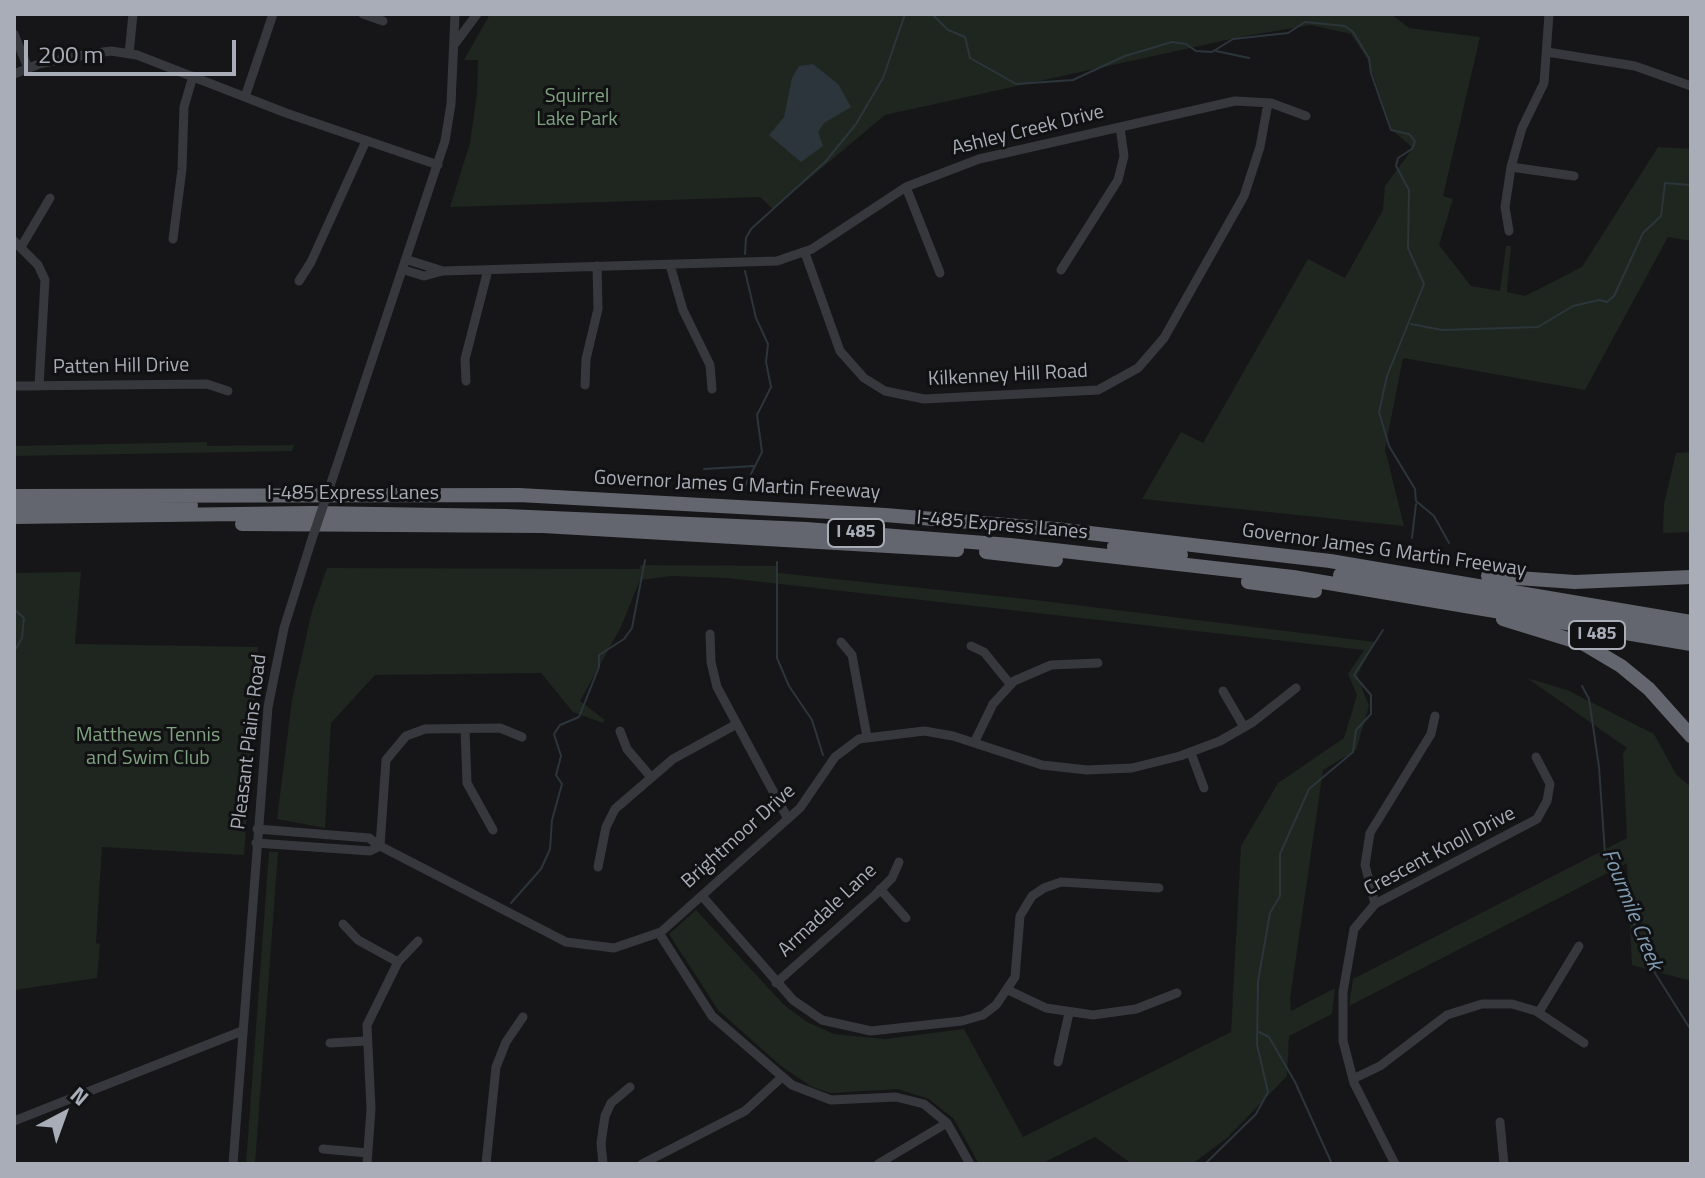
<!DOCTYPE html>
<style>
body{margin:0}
#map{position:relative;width:1705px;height:1178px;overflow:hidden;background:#161618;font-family:"Titillium Web",sans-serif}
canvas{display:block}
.frame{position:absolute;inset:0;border:16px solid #a8adb8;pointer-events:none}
.north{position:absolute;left:24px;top:1074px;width:80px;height:80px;-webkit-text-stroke:6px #111113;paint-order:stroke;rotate:41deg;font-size:22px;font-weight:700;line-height:32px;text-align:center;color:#a8adb8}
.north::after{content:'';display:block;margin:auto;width:28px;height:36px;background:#a8adb8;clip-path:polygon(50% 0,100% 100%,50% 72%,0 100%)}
.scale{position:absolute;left:24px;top:40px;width:212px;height:36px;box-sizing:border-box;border:4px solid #a8adb8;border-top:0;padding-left:10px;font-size:24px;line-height:28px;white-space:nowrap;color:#a8adb8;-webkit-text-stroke:6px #111113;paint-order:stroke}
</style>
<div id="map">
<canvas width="1705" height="1178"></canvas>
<div class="frame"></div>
<div class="north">N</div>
<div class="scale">200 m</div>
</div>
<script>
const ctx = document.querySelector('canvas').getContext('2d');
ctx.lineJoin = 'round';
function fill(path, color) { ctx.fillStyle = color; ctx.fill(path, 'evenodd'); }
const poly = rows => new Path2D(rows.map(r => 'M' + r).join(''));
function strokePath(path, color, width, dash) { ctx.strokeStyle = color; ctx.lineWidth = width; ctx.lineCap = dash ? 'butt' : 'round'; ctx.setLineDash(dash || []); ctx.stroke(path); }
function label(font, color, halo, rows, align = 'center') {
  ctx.font = font + ' "Titillium Web",sans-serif'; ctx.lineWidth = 6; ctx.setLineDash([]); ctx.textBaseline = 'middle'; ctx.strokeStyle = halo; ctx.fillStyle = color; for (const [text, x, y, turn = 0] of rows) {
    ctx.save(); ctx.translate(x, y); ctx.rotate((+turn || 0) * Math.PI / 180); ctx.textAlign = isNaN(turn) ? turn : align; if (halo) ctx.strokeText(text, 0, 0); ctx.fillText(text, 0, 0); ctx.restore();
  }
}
fill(poly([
 [490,14,1391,14,1409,28,1480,37,1443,196,1453,199,1439,245,1471,286,1500,291,1506,246,1511,246,1507,292,1525,296,1582,267,1658,147,1691,149,1691,241,1668,237,1585,390,1403,358,1385,449,1404,526,1142,499,1181,432,1203,443,1308,259,1345,278,1383,210,1385,186,1413,148,1392,130,1368,60,1351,34,1311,25,1240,37,885,115,773,209,760,197,450,207,470,143,477,94,478,60,464,60],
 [207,442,207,446,294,445,292,451,14,456,14,446],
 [1691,452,1691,532,1663,533,1664,504,1676,453],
 [641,565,778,566,778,573,1035,600,1375,642,1357,675,1369,706,1356,750,1323,770,1290,999,1291,1011,1335,988,1332,1014,1289,1036,1287,1076,1227,1138,1192,1164,1132,1164,1095,1137,1041,1164,979,1164,954,1119,929,1099,898,1089,831,1093,812,1087,781,1066,718,1010,669,934,696,910,784,1005,807,1022,834,1034,885,1039,964,1029,1023,1137,1231,1032,1241,846,1278,783,1344,738,1357,695,1348,674,1364,650,727,578,672,576,640,580,621,627,580,701,605,720,603,723,573,712,541,673,375,675,331,723,325,828,277,819,292,700,312,611,327,568,639,569],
 [81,572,75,644,258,647,244,855,102,847,96,943,100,944,97,978,14,990,14,573],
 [1527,678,1567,690,1654,734,1676,774,1691,787,1691,981,1632,965,1627,863,1349,1006,1353,979,1627,838,1623,754,1627,748],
 [269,852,278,852,255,1164,246,1164]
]), '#1e261f');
fill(poly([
 [813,64,838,84,851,107,824,123,818,132,823,146,801,162,769,135,784,117,792,78,799,66]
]), '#2c353c');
strokePath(poly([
 [932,14,948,30,965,37,970,58,1016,84,1073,80,1125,56,1172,42,1186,44,1196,51,1212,52,1233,39,1288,33,1305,22,1345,26,1353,32,1369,58,1371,73,1391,130,1409,134,1415,141,1412,149,1398,158,1396,166,1409,190,1408,248,1424,284,1387,376,1379,412,1389,446,1415,489,1416,501,1434,516,1449,543],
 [1216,51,1249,58],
 [745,254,746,238,751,229,826,161,856,124,883,78,905,14],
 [1411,324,1442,330,1538,327,1573,306,1599,300,1607,302,1614,296,1643,233,1661,216,1665,183,1691,185],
 [704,469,754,466],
 [744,488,762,452,757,415,771,387,766,362,768,344,756,318,745,271],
 [1412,538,1416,504],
 [777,562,777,658,789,686,812,720,823,755],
 [14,609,24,618,22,638,14,652],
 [1582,686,1589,699,1599,767,1605,854,1653,970,1691,1030],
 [511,903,541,869,550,849,552,820,562,784,556,775,561,756,554,734,560,725,579,717,599,667,599,655,624,639,632,628,645,560],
 [1259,1032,1269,1037,1295,1082,1332,1164],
 [1205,1164,1256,1114,1268,1092,1257,1045,1258,981,1270,913,1280,896,1280,854,1309,789,1353,752,1356,730,1371,714,1371,695,1354,675,1383,630]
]), '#2c353c', 2);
strokePath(poly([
 [363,14,383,21],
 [14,34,28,68],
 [454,45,477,14],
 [1547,52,1635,66,1691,86],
 [129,54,133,14],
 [14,74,39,64,89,54,111,51,137,55,286,113,438,165],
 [245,97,273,14],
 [1511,167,1574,176],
 [906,187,940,273],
 [1509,231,1505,207,1511,167,1522,128,1544,83,1549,14],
 [173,239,182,169,184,107,193,76],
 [14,241,38,265,45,280,39,386],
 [21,247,50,198],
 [805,253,840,351,864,378,885,391,924,399,1098,390,1138,368,1164,338,1244,196,1260,147,1268,103],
 [670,265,683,310,710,365,712,389],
 [404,270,424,276,443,271,408,260],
 [1061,270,1118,180,1124,156,1120,127],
 [443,271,777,261,812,249,906,187,979,159,1235,101,1271,103,1306,116],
 [299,281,311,262,366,141],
 [466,381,465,359,488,270],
 [585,385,586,359,598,309,597,266],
 [14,386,207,384,228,391],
 [335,471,445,141,451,104,455,14],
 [710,634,711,662,717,687,788,819],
 [841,642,852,655,867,737],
 [971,646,984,652,1010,684],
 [1223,691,1244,727],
 [465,729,467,783,493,830],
 [620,731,627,749,650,776],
 [522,737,500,728,425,729,406,736,386,760,380,846,566,942,614,948,661,932,800,808,835,757,859,739,924,731,953,736,1042,765,1087,770,1132,768,1180,756,1220,741,1253,722,1296,688],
 [974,743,993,704,1014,681,1051,665,1098,663],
 [1191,753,1204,788],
 [256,843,370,851,380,846,369,838,257,829],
 [598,867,606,827,615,809,673,759,735,725],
 [880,889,906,918],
 [702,896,793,1000,822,1020,871,1031,962,1021,983,1015,996,1005,1015,977,1020,916,1032,896,1044,888,1061,882,1159,888],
 [1375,904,1365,865,1370,833,1431,734,1435,716],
 [343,924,358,940,398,962],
 [659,933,712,1016,792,1085,831,1100,896,1097,924,1104,947,1123,970,1164],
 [776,983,875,895,892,878,899,862],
 [1008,990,1046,1008,1093,1015,1136,1009,1177,993],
 [1539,1012,1579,946],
 [330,1043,366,1041],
 [1058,1062,1069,1013],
 [1353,1079,1380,1066,1447,1015,1482,1004,1512,1004,1536,1011,1584,1043],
 [14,1121,242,1031],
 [1500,1122,1504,1164],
 [323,1149,368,1153],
 [233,1164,268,707,284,628,311,542],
 [367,1164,371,1109,367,1025,398,962,418,941],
 [486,1164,496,1067,506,1042,523,1017],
 [603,1164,601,1143,605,1116,611,1103,630,1087],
 [642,1164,745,1111,782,1077],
 [878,1164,947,1123],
 [1395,1164,1354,1083,1343,1041,1343,992,1354,929,1375,904,1537,819,1547,801,1550,784,1536,757]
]), '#37383d', 9);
strokePath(poly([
 [14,496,519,495,885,515,1055,529,1330,561,1691,622],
 [14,507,191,505],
 [14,517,313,513,506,516,806,529,1010,545,1293,577,1691,644],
 [242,524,543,526,957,550],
 [1114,547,1181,555],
 [986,552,1056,560],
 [1340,575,1501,599,1691,632],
 [1488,576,1575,582,1691,577],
 [1248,582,1315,591],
 [1503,619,1584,644,1621,666,1649,689,1691,736]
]), '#63666e', 14);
strokePath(poly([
 [311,542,335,471]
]), '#37383d', 9);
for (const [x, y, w] of [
 [856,533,56],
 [1597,635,56]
]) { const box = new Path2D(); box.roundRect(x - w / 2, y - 14, w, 28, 6); ctx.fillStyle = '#111113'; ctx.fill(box); strokePath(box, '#a8adb8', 2); }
label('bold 18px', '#a8adb8', null, [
 ["I 485",856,533],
 ["I 485",1597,635]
]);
label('20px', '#7fa381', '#111113', [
 ["Squirrel",577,97],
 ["Lake Park",577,120],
 ["Matthews Tennis",148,736],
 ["and Swim Club",148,759]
]);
label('20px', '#a8adb8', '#111113', [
 ["Ashley Creek Drive",1028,131,-14],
 ["Patten Hill Drive",121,367,-1],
 ["Kilkenney Hill Road",1008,376,-3],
 ["Governor James G Martin Freeway",737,486,3],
 ["I-485 Express Lanes",353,494],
 ["I-485 Express Lanes",1002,526,5],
 ["Governor James G Martin Freeway",1384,551,8],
 ["Pleasant Plains Road",250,742,-83],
 ["Brightmoor Drive",739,837,-42],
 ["Crescent Knoll Drive",1440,852,-28],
 ["Armadale Lane",828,911,-43]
]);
label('italic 22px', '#7f9bb3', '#111113', [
 ["Fourmile Creek",1631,910,68]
]);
</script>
